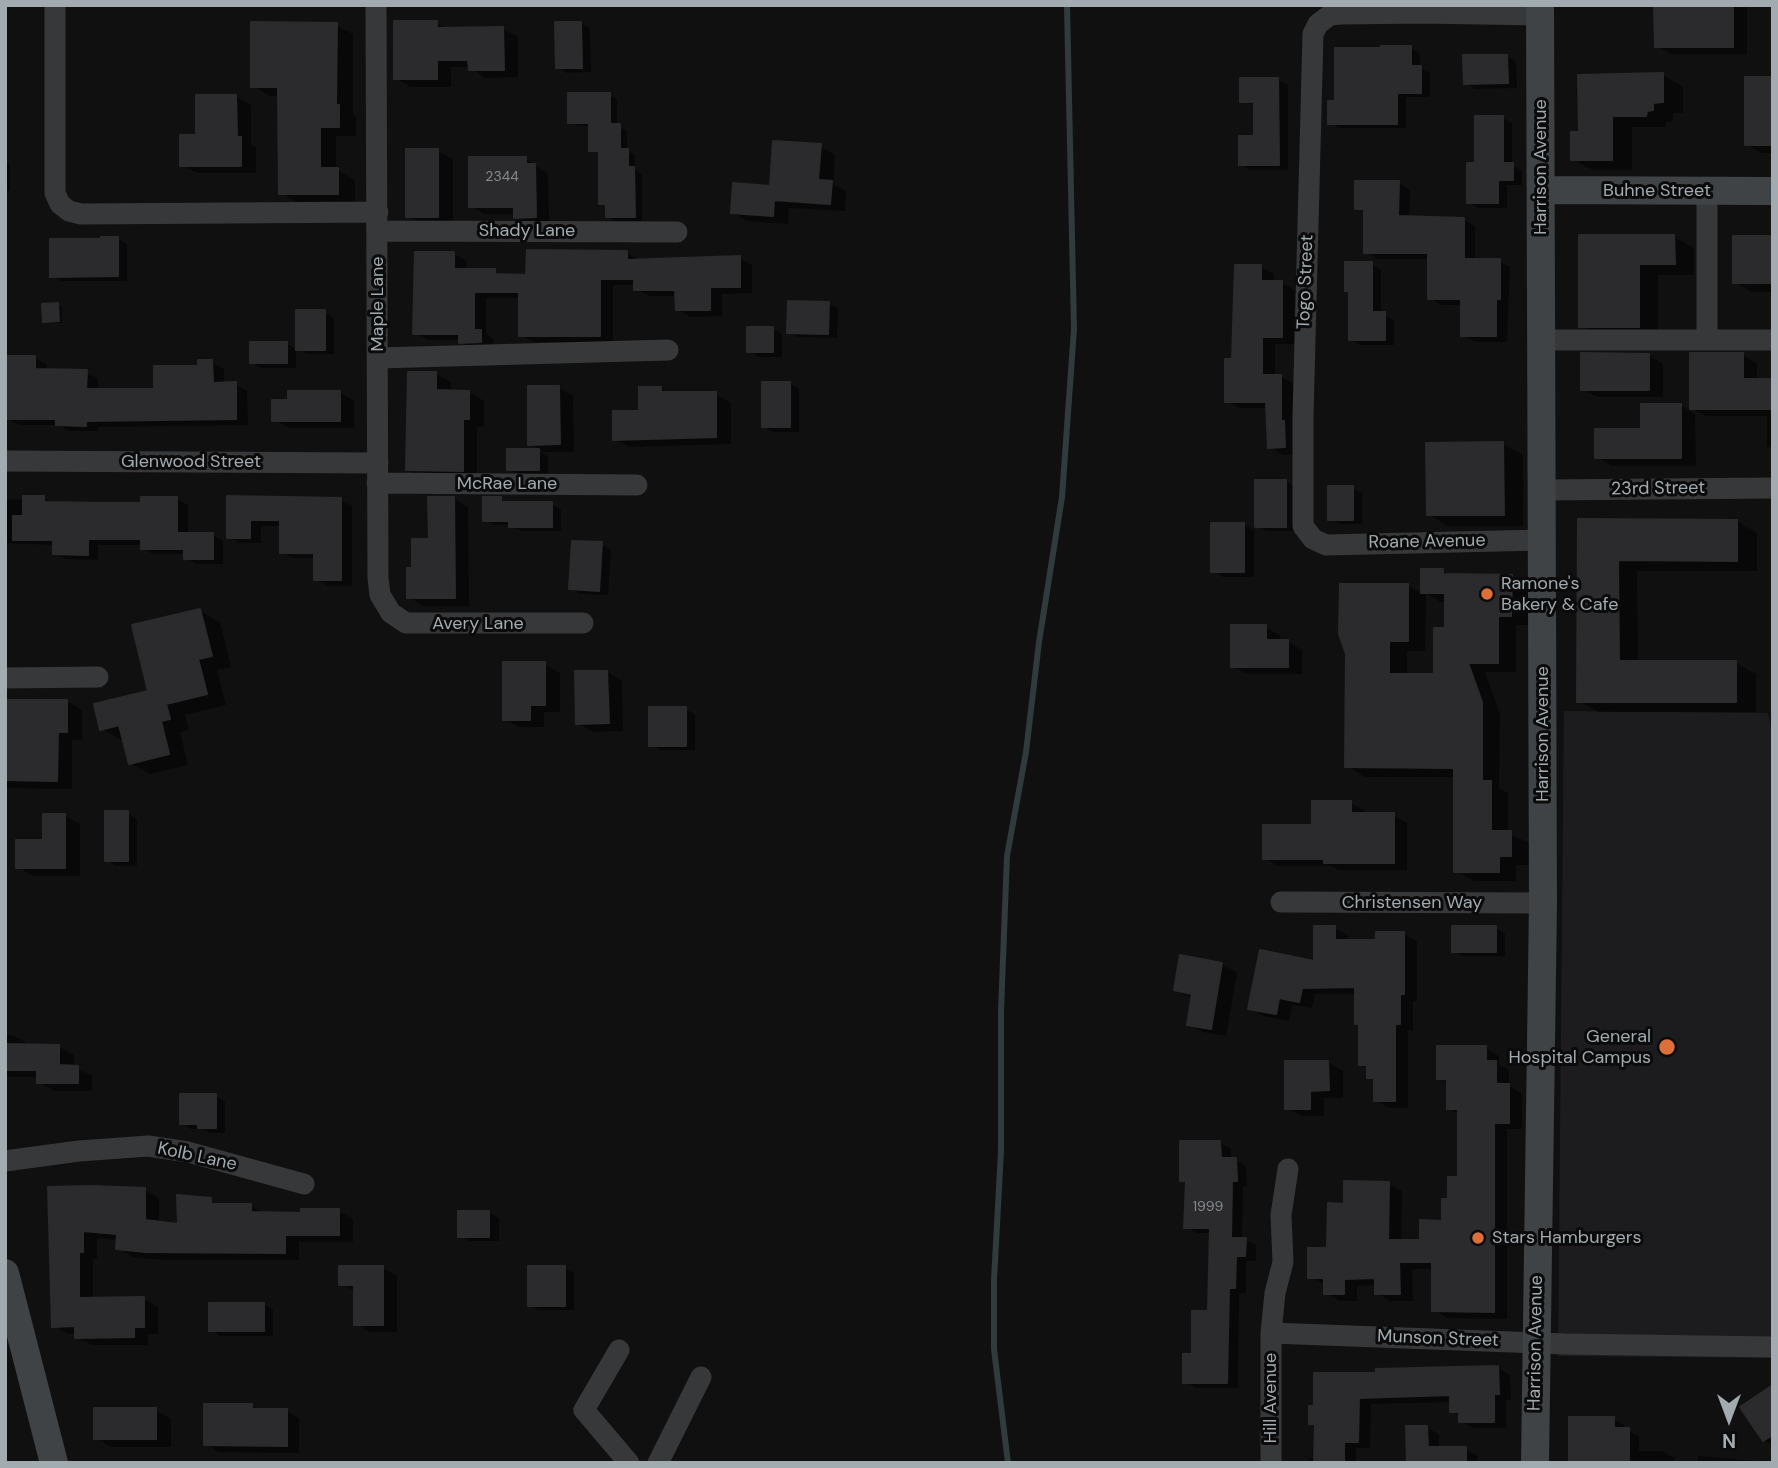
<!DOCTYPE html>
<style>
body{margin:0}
#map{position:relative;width:1778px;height:1468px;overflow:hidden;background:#101011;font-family:"DM Sans",sans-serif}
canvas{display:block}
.frame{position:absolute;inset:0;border:7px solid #a2abb0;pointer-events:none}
.north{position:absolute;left:1694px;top:1384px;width:70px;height:70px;-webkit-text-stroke:5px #0b0b0c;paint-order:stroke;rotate:180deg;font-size:19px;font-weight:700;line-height:28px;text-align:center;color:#a2abb0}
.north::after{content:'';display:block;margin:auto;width:24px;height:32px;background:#a2abb0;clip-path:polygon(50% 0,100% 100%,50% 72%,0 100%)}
</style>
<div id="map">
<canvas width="1778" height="1468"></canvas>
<div class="frame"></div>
<div class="north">N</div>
</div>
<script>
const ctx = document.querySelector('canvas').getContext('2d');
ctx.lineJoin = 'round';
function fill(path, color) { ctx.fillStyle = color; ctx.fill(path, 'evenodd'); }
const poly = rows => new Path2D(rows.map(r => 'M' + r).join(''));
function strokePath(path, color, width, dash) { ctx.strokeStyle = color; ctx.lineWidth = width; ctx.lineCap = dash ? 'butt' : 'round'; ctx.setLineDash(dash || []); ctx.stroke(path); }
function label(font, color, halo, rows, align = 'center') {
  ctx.font = font + ' "DM Sans",sans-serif'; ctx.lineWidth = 6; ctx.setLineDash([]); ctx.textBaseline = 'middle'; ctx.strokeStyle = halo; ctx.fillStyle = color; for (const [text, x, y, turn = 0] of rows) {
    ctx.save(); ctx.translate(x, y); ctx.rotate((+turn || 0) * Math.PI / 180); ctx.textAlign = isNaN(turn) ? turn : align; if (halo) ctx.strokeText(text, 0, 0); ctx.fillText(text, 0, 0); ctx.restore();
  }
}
fill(poly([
 [1564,711,1768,713,1773,739,1773,1358,1558,1356]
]), '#1c1c1e');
fill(poly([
 [1656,5,1747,5,1747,54,1671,54,1657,46],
 [437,23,449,30,503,29,518,37,518,77,485,78,470,67,451,67,451,87,410,87,396,78],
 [581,23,590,29,591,72,567,73,557,67],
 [336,25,353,34,353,115,356,117,356,136,336,136,336,169,355,180,355,203,298,203,281,193,280,96,270,96,253,86],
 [1411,48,1420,54,1420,68,1430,73,1430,97,1406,97,1406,128,1340,128,1330,123,1337,102],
 [1507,56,1516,62,1517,88,1475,89,1466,83],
 [1663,75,1683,87,1683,113,1673,113,1673,121,1666,122,1666,127,1632,127,1632,170,1593,170,1573,159,1581,134],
 [1773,78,1773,153,1761,153,1746,144],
 [1278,80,1288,85,1288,170,1250,170,1241,164,1255,137,1255,106,1242,101],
 [609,95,617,99,617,126,627,131,627,151,635,155,635,170,642,174,642,221,615,221,608,216,608,207,601,203,601,154,591,150,591,126,578,126,570,122],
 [236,96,251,105,251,145,256,147,256,173,197,173,182,165,198,137],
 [1503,118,1512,123,1512,165,1522,171,1522,185,1507,185,1507,208,1478,208,1468,202,1477,165],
 [820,146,835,155,833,184,846,191,845,211,789,208,788,224,747,221,732,212,772,188],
 [438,151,453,159,453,224,423,224,408,216],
 [526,159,548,174,549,224,529,225,516,217,516,214,484,214,471,206],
 [5,162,10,164,10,191,5,191],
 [1399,183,1410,190,1409,218,1464,220,1475,226,1475,261,1499,261,1510,267,1507,342,1475,342,1463,335,1463,305,1441,305,1430,298,1429,259,1377,259,1366,252,1366,213,1356,208],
 [1581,237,1674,237,1694,248,1694,275,1658,275,1658,337,1601,337,1581,326],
 [1773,238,1773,292,1752,292,1735,282],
 [118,239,127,244,127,281,61,281,52,276],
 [453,253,466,261,466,271,494,271,503,276,528,277,627,253,640,260,739,258,752,265,752,293,722,294,722,316,690,317,677,309,677,296,649,296,636,289,636,285,613,285,613,342,533,342,521,335,521,298,486,298,486,334,493,339,493,348,473,349,460,340,428,340,415,333],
 [1371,264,1381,270,1381,314,1394,320,1394,345,1360,345,1350,339,1350,292,1347,290],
 [1261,267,1274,274,1274,283,1282,283,1295,290,1294,344,1275,344,1275,377,1281,377,1294,384,1297,454,1283,455,1270,447,1268,408,1239,408,1226,401,1234,361],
 [829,304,838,309,837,338,798,337,789,332],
 [58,305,62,307,62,323,49,323,45,321],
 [324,312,334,318,334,354,307,354,298,349],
 [772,329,782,334,782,357,758,357,749,351],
 [286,343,296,349,296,368,261,368,251,362],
 [1648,355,1663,364,1663,397,1597,397,1582,389],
 [1742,355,1757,363,1757,381,1773,381,1773,449,1767,446,1767,416,1706,416,1691,408],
 [35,358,47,365,47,371,86,372,98,379,98,391,156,391,212,362,224,369,224,384,235,384,247,391,248,425,98,427,98,431,69,431,59,425,19,425,7,418],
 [436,374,451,382,451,392,469,392,484,401,484,427,477,427,477,478,422,478,408,469],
 [790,383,799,389,799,432,773,432,763,426],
 [559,388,573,396,574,452,541,452,548,457,548,474,518,474,508,469,508,451,543,451,530,444],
 [661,388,671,394,716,394,731,403,731,444,629,447,615,439],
 [340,392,354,401,354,428,289,428,274,420,289,402],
 [1680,405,1695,414,1696,466,1612,466,1597,457,1643,431],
 [1503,444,1523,455,1523,526,1448,526,1428,514],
 [1286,481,1295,487,1295,531,1267,531,1257,526],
 [1352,488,1362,493,1362,524,1340,524,1330,519],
 [44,498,54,504,142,505,142,499,177,499,188,505,188,535,212,535,223,541,223,564,196,564,186,558,186,554,153,554,142,548,142,545,98,545,98,560,65,559,55,553,55,545,5,543,5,500],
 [228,498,340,499,352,506,352,586,328,586,316,579,316,558,293,558,281,552,281,526,261,526,261,543,240,543,228,537],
 [453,498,468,507,469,606,423,606,409,597,414,570],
 [500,499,510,504,551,504,561,510,561,531,521,531,510,525,494,525,485,519],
 [1580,521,1737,521,1757,533,1757,571,1637,571,1638,663,1736,663,1756,674,1756,712,1599,712,1579,701],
 [1213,524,1244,524,1254,530,1254,577,1223,577,1213,571],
 [601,544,611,550,608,595,580,594,571,588],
 [1423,570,1442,570,1452,576,1511,577,1529,587,1529,625,1516,625,1516,672,1485,672,1500,714,1499,788,1508,793,1508,833,1529,843,1529,865,1516,865,1516,881,1474,881,1456,871,1455,777,1365,777,1347,766,1348,653,1408,586,1423,594],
 [1426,593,1440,602,1447,602,1447,630,1436,676,1407,676,1407,651,1425,651],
 [200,611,220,622,231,667,217,670,226,705,185,715,189,730,180,732,188,765,150,774,130,763,125,739,121,740,101,728,150,693],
 [1265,627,1280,635,1280,641,1287,641,1302,650,1302,674,1247,674,1232,666],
 [545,664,560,673,560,712,544,712,544,727,519,727,504,719],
 [607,672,622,681,623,731,593,732,578,723],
 [5,701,67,701,82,710,82,740,72,740,72,789,5,788],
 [686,709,695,715,695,750,660,750,651,745],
 [1350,803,1364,810,1364,815,1393,815,1407,823,1407,870,1339,870,1332,866,1278,866,1265,858],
 [127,813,137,819,137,866,116,866,106,860],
 [65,816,80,824,80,876,33,876,18,867,45,842],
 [1335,928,1348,936,1348,941,1377,941,1404,934,1417,942,1417,1001,1413,1001,1413,1030,1408,1030,1408,1108,1389,1108,1375,1100,1375,1081,1369,1077,1369,1069,1361,1064,1361,1025,1357,994,1315,994,1312,1008,1292,1005,1289,1021,1263,1016,1250,1008,1316,963],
 [1496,928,1505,934,1505,956,1463,956,1453,951],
 [1181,957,1222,964,1237,973,1226,1036,1203,1032,1189,1024,1193,999,1176,990],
 [5,1035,12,1035,27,1043,27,1046,59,1047,74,1055,74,1067,92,1076,92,1091,54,1091,39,1082,39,1077,10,1077,5,1074],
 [1486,1048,1499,1056,1499,1065,1509,1070,1509,1086,1522,1094,1522,1129,1507,1129,1507,1319,1447,1318,1434,1310,1434,1269,1412,1269,1413,1301,1390,1301,1377,1293,1376,1285,1357,1286,1357,1301,1340,1301,1326,1293,1326,1285,1310,1277,1329,1250,1346,1206,1389,1184,1402,1191,1401,1242,1422,1241,1444,1222,1450,1201,1460,1178,1460,1115,1449,1108,1449,1083,1439,1078],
 [1328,1062,1343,1071,1343,1098,1324,1098,1324,1116,1302,1116,1287,1108],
 [216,1096,225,1102,225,1133,210,1133,203,1129,191,1129,182,1123],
 [1220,1143,1231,1149,1231,1160,1236,1160,1246,1166,1247,1186,1243,1186,1242,1239,1256,1245,1256,1261,1246,1261,1246,1293,1239,1293,1238,1388,1196,1388,1185,1382,1210,1312,1211,1233,1197,1233,1186,1227,1188,1183,1182,1180],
 [50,1188,145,1190,159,1198,159,1224,180,1226,210,1200,220,1206,250,1206,264,1214,303,1215,339,1211,353,1219,353,1242,299,1242,299,1260,162,1260,133,1257,118,1248,118,1240,97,1238,97,1259,93,1259,93,1299,144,1299,158,1307,158,1334,148,1334,148,1345,92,1345,77,1337,77,1334,68,1334,54,1326],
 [489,1212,499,1218,499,1241,469,1241,460,1236],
 [382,1268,397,1276,397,1332,370,1332,356,1324,356,1292,341,1284],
 [565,1268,574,1273,574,1310,539,1310,529,1305],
 [264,1304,273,1310,273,1336,220,1336,211,1330],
 [1498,1368,1510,1375,1511,1400,1506,1400,1506,1428,1474,1428,1461,1421,1461,1416,1452,1411,1452,1402,1371,1404,1370,1448,1356,1448,1356,1463,1308,1463,1308,1458,1316,1458,1317,1427,1310,1423,1316,1408,1378,1374],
 [1773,1387,1773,1445,1764,1440],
 [252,1406,261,1411,286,1411,299,1418,299,1453,219,1452,206,1444],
 [156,1410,171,1419,171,1447,111,1447,96,1438],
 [1613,1419,1624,1425,1624,1430,1639,1436,1639,1451,1662,1451,1674,1458,1674,1463,1570,1463],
 [1427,1427,1439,1435,1439,1449,1465,1449,1478,1456,1477,1463,1409,1463],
 [1698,1456,1758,1461,1760,1463,1698,1463],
 [289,1461,330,1461,334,1463,289,1463]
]), '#0007');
strokePath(poly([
 [1008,1463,994,1349,994,1280,1001,1151,1001,1011,1007,856,1026,752,1039,642,1062,497,1074,329,1067,5]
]), '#2f3b3c', 6);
const building = poly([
 [1654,5,1733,5,1733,47,1655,47,1654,5],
 [394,21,437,21,437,28,503,27,504,70,469,70,468,60,437,60,437,79,394,79,394,21],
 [251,22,337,23,336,105,339,105,339,127,320,127,320,168,338,168,338,194,279,194,278,87,251,87,251,22],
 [555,22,581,22,582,68,556,68,555,22],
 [1381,46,1411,46,1411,66,1421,66,1421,93,1397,93,1397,124,1328,124,1328,101,1335,101,1335,48,1381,48,1381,46],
 [1463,55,1507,55,1508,83,1464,84,1463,55],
 [1663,73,1663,102,1653,103,1653,110,1647,111,1646,116,1612,116,1612,160,1571,160,1571,132,1579,132,1578,75,1663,73],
 [1745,77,1773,77,1773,145,1745,145,1745,77],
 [1240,78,1278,78,1279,165,1239,165,1239,136,1254,136,1254,102,1240,102,1240,78],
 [568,93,610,93,610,124,620,124,620,149,628,149,628,167,634,167,635,217,606,217,606,204,599,204,599,151,589,151,589,123,568,123,568,93],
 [196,95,236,95,237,137,241,137,241,166,180,166,180,135,196,135,196,95],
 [1475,116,1503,116,1503,163,1513,163,1513,180,1498,180,1498,203,1467,203,1467,163,1475,163,1475,116],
 [773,141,821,144,818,180,832,181,830,204,774,200,773,216,731,213,733,183,770,186,773,141],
 [406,149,438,149,438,217,406,217,406,149],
 [469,157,526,157,526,164,535,164,536,217,514,218,514,207,469,207,469,157],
 [1355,181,1399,181,1398,216,1464,218,1464,259,1500,259,1500,299,1496,299,1496,336,1461,336,1461,299,1428,299,1428,253,1364,253,1364,209,1355,209,1355,181],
 [1579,235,1674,235,1675,264,1639,264,1639,327,1579,327,1579,235],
 [1733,236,1773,236,1773,283,1733,283,1733,236],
 [101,237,118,237,118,276,50,277,50,239,101,239,101,237],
 [527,250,627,251,627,260,740,256,740,287,710,287,710,310,676,310,675,290,634,290,634,279,600,279,600,336,519,336,519,292,474,292,474,330,481,330,481,342,459,343,459,334,413,334,415,252,454,252,454,269,495,269,495,274,526,275,527,250],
 [1345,262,1372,262,1372,312,1385,312,1385,340,1349,340,1349,291,1345,291,1345,262],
 [1235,265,1261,265,1261,281,1282,281,1282,337,1262,337,1262,375,1281,375,1281,421,1284,421,1285,447,1268,448,1266,402,1225,402,1225,359,1232,359,1235,265],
 [788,301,829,302,828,334,787,333,788,301],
 [58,303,59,321,43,322,42,304,58,303],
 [296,310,325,310,325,350,296,350,296,310],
 [747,327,773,327,773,352,747,352,747,327],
 [250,342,287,342,287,363,250,363,250,342],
 [1581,353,1649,354,1649,390,1581,390,1581,353],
 [1690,353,1743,353,1743,379,1773,379,1773,409,1690,409,1690,353],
 [5,356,35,356,35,369,87,370,86,389,154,389,154,366,198,366,198,360,212,360,213,383,236,382,236,419,86,421,86,426,56,425,56,419,5,419,5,356],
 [408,372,436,372,436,390,469,391,469,419,463,419,463,471,406,470,408,372],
 [762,382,790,382,790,427,762,427,762,382],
 [528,386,559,386,560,444,528,445,528,386],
 [639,387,661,387,661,392,716,392,716,437,613,440,613,411,639,411,639,387],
 [288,391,340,391,340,421,272,421,272,400,288,400,288,391],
 [1641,404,1681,404,1681,458,1595,458,1595,429,1641,429,1641,404],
 [1503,442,1504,515,1427,515,1426,443,1503,442],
 [507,449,539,449,539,470,507,470,507,449],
 [1255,480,1286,480,1286,527,1255,527,1255,480],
 [1328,486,1353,486,1353,520,1328,520,1328,486],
 [23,496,44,496,44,502,103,503,141,503,141,497,177,497,177,533,213,533,213,559,184,559,184,549,141,549,141,539,88,539,88,555,53,554,53,540,13,540,13,516,23,516,23,496],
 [227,496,341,498,341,580,314,580,314,553,280,553,280,520,250,520,250,538,227,538,227,496],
 [428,497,454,497,455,598,407,598,407,568,412,568,412,539,429,539,428,497],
 [483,497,501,497,501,502,552,502,552,527,509,527,509,521,483,521,483,497],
 [1578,519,1737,520,1737,561,1618,560,1619,661,1736,661,1736,702,1577,702,1578,519],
 [1211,523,1244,523,1244,572,1211,572,1211,523],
 [572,541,602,542,599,591,569,589,572,541],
 [1421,569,1443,569,1443,574,1512,575,1511,616,1498,616,1498,663,1468,663,1482,702,1482,781,1491,781,1491,831,1511,831,1511,856,1499,856,1499,872,1454,872,1454,768,1345,767,1346,654,1339,634,1340,584,1408,584,1408,641,1389,641,1389,674,1434,674,1434,628,1445,628,1445,593,1421,593,1421,569],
 [200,609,212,656,198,659,207,694,166,704,170,719,161,721,169,754,129,764,119,725,100,730,94,704,148,691,132,625,200,609],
 [1231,625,1266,625,1266,640,1288,640,1288,667,1231,667,1231,625],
 [503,662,545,662,545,705,530,705,530,720,503,720,503,662],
 [575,671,607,671,609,723,576,724,575,671],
 [5,700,67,700,67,732,58,732,57,781,5,780,5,700],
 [649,707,686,707,686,746,649,746,649,707],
 [1312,801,1351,801,1351,813,1394,813,1394,863,1324,863,1324,859,1263,859,1263,825,1312,825,1312,801],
 [105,811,128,811,128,861,105,861,105,811],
 [43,814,65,814,65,868,16,868,16,840,43,840,43,814],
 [1314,926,1335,926,1335,940,1376,940,1376,932,1404,932,1404,994,1400,994,1400,1024,1395,1024,1395,1101,1374,1101,1374,1078,1367,1078,1367,1065,1359,1065,1359,1024,1355,1024,1355,987,1302,988,1299,1002,1279,998,1276,1014,1248,1009,1260,950,1314,961,1314,926],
 [1452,926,1496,926,1496,952,1452,952,1452,926],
 [1180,955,1222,963,1211,1029,1187,1025,1192,994,1174,990,1180,955],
 [5,1044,59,1045,59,1065,78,1066,78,1083,37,1083,37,1070,5,1070,5,1044],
 [1437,1046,1486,1046,1486,1061,1496,1061,1496,1084,1509,1084,1509,1123,1494,1123,1494,1312,1432,1311,1432,1262,1399,1262,1400,1294,1375,1294,1375,1278,1344,1279,1344,1294,1324,1294,1324,1278,1308,1278,1308,1248,1327,1248,1328,1203,1344,1204,1344,1181,1389,1182,1388,1240,1420,1240,1420,1220,1442,1221,1442,1199,1448,1199,1448,1177,1458,1177,1458,1109,1447,1109,1447,1079,1437,1079,1437,1046],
 [1285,1061,1328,1061,1329,1090,1310,1091,1310,1109,1285,1109,1285,1061],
 [180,1094,216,1094,216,1128,198,1128,198,1124,180,1124,180,1094],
 [1180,1141,1220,1141,1221,1158,1236,1158,1237,1181,1232,1181,1231,1238,1246,1238,1245,1256,1236,1256,1235,1288,1229,1288,1227,1383,1183,1383,1183,1354,1192,1354,1192,1311,1208,1311,1210,1228,1184,1228,1186,1181,1180,1181,1180,1141],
 [93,1186,145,1188,145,1220,178,1224,177,1195,211,1198,211,1204,251,1204,251,1212,301,1213,301,1209,339,1209,339,1235,285,1235,285,1253,146,1252,116,1249,117,1234,83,1231,83,1252,79,1252,79,1298,144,1297,144,1327,134,1327,134,1337,75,1338,75,1326,52,1327,48,1187,93,1186],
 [458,1211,489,1211,489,1237,458,1237,458,1211],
 [339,1266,383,1266,383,1325,354,1325,354,1285,339,1285,339,1266],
 [528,1266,565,1266,565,1306,528,1306,528,1266],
 [209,1303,264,1303,264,1331,209,1331,209,1303],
 [1498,1366,1499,1394,1494,1394,1494,1422,1459,1422,1459,1412,1450,1412,1450,1395,1359,1398,1358,1442,1344,1442,1344,1463,1314,1463,1315,1424,1309,1424,1309,1406,1314,1406,1314,1373,1376,1373,1376,1369,1498,1366],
 [1773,1385,1773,1435,1763,1441,1740,1407,1773,1385],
 [204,1404,252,1404,252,1409,287,1409,287,1446,204,1445,204,1404],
 [94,1408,156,1408,156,1439,94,1439,94,1408],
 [1569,1417,1614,1417,1614,1428,1629,1428,1629,1463,1569,1463,1569,1417],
 [1406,1426,1427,1426,1428,1447,1466,1447,1466,1463,1407,1463,1406,1426]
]);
fill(building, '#2b2b2d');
strokePath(building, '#2a2b2d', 2);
strokePath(poly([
 [55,5,55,193,60,204,69,211,81,214,378,212],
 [376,5,378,578,380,595,391,613,406,623,583,623],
 [1540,15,1423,13,1340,14,1330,15,1318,24,1313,34,1303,416,1303,526,1313,539,1326,545,1542,540],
 [377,231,677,232],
 [1542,340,1773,340],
 [1707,340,1707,191],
 [378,358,668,350],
 [5,461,378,463],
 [377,483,637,485],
 [1543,490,1773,488],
 [5,678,98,677],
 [1281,902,1543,903],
 [5,1161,79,1151,148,1146,188,1152,304,1184],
 [1271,1333,1565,1344,1773,1347],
 [619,1350,584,1410,629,1463],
 [658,1463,701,1377],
 [1271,1463,1271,1333,1275,1293,1283,1262,1281,1215,1288,1169]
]), '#36383a', 21);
strokePath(poly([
 [1541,190,1773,191],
 [5,1273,54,1463],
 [1535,1463,1543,903,1540,5]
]), '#3f4345', 28);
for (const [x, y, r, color] of [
 [1487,594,7,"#dd6f3b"],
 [1667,1047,9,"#dd6f3b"],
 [1478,1238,7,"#dd6f3b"]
]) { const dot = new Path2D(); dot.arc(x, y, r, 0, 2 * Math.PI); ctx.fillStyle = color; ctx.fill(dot); strokePath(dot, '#0b0b0c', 2.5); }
label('14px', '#848b8f', null, [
 ["2344",502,177],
 ["1999",1208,1207]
]);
label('18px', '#a2abb0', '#0b0b0c', [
 ["Harrison Avenue",1541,167,-90],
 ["Buhne Street",1657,191],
 ["Shady Lane",527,231],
 ["Togo Street",1306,282,-88],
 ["Maple Lane",378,304,-90],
 ["Glenwood Street",191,462],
 ["McRae Lane",507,484],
 ["23rd Street",1658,489,-1],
 ["Roane Avenue",1427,542,-1],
 ["Avery Lane",478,624],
 ["Harrison Avenue",1543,734,-90],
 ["Christensen Way",1412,903],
 ["Kolb Lane",197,1157,12],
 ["Munson Street",1438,1339,2],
 ["Harrison Avenue",1536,1343,-89],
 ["Hill Avenue",1271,1398,-90]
]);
label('18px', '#a2abb0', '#0b0b0c', [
 ["Ramone's",1501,584],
 ["Bakery & Cafe",1501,605],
 ["General",1651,1037,"right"],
 ["Hospital Campus",1651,1058,"right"],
 ["Stars Hamburgers",1492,1238]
], 'left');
</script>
